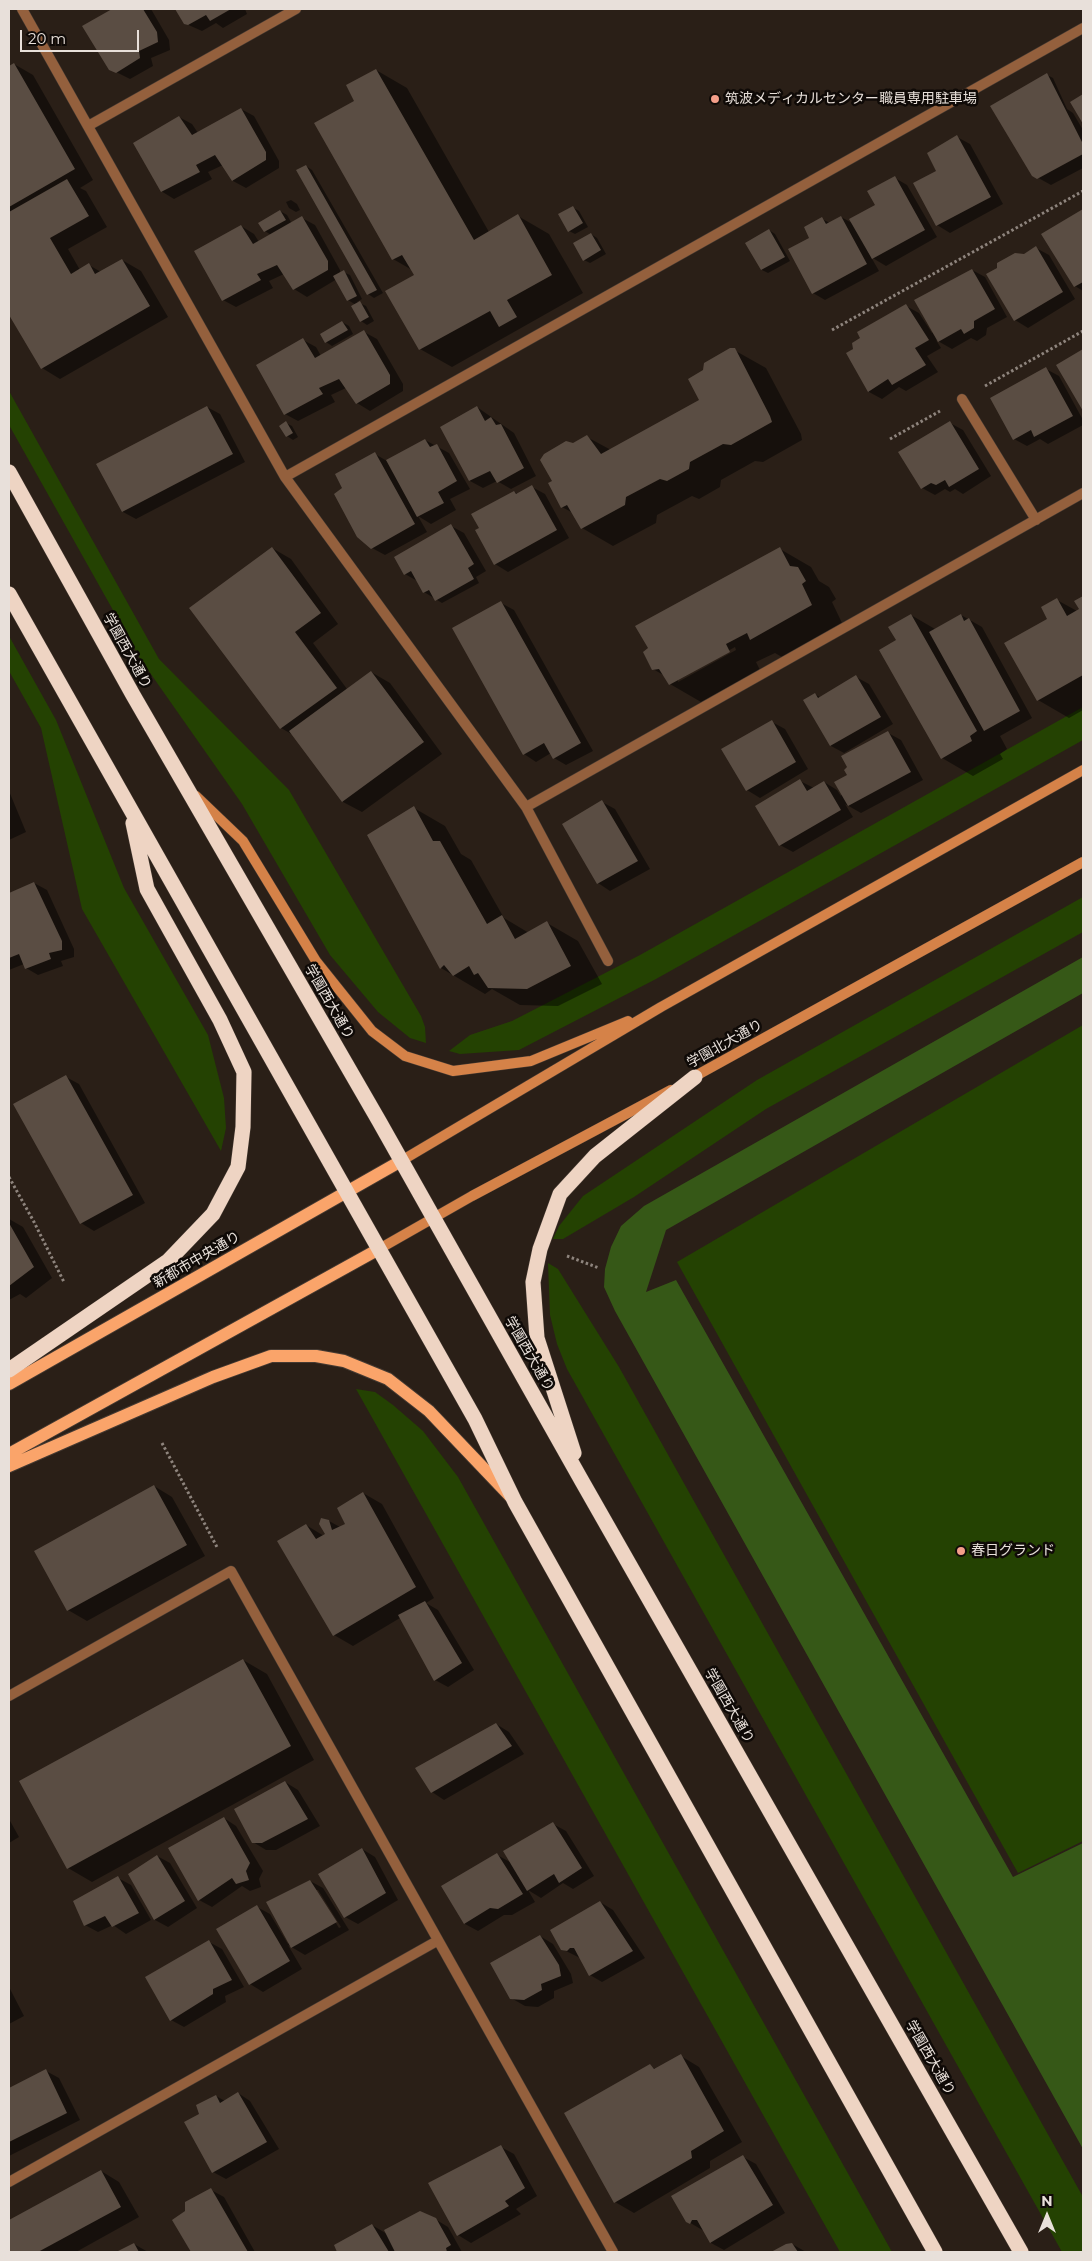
<!DOCTYPE html>
<meta charset="utf-8">
<style>
body{margin:0}
#map{position:relative;width:1092px;height:2261px;overflow:hidden;background:#2a1f17;font-family:Montserrat,sans-serif}
canvas{display:block}
.frame{position:absolute;inset:0;border:10px solid #e8e0da;pointer-events:none}
.north{position:absolute;left:1022px;top:2191px;width:50px;height:50px;-webkit-text-stroke:4px #0f0a07;paint-order:stroke;rotate:0deg;font-size:14px;font-weight:700;line-height:20px;text-align:center;color:#e8e0da}
.north::after{content:'';display:block;margin:auto;width:18px;height:22px;background:#e8e0da;clip-path:polygon(50% 0,100% 100%,50% 72%,0 100%)}
.scale{position:absolute;left:20px;top:30px;width:119px;height:22px;box-sizing:border-box;border:2px solid #e8e0da;border-top:0;padding-left:6px;font-size:15px;line-height:18px;white-space:nowrap;color:#e8e0da;-webkit-text-stroke:4px #0f0a07;paint-order:stroke}
</style>
<div id="map">
<canvas width="1092" height="2261"></canvas>
<div class="frame"></div>
<div class="north">N</div>
<div class="scale">20 m</div>
</div>
<script>
const ctx = document.querySelector('canvas').getContext('2d');
ctx.lineJoin = 'round';
function fill(path, color) { ctx.fillStyle = color; ctx.fill(path, 'evenodd'); }
const poly = rows => new Path2D(rows.map(r => 'M' + r).join(''));
function strokePath(path, color, width, dash) { ctx.strokeStyle = color; ctx.lineWidth = width; ctx.lineCap = dash ? 'butt' : 'round'; ctx.setLineDash(dash || []); ctx.stroke(path); }
function label(font, color, halo, rows, align = 'center') {
  ctx.font = font + ' Montserrat,"Noto Sans JP",sans-serif'; ctx.lineWidth = 5; ctx.setLineDash([]); ctx.textBaseline = 'middle'; ctx.strokeStyle = halo; ctx.fillStyle = color; for (const [text, x, y, turn = 0] of rows) {
    ctx.save(); ctx.translate(x, y); ctx.rotate((+turn || 0) * Math.PI / 180); ctx.textAlign = isNaN(turn) ? turn : align; if (halo) ctx.strokeText(text, 0, 0); ctx.fillText(text, 0, 0); ctx.restore();
  }
}
fill(poly([
 [9,391,159,659,289,790,421,1016,425,1027,426,1043,410,1038,378,1012,330,955,242,804,141,660,9,425],
 [9,636,56,720,124,888,208,1035,224,1098,226,1128,221,1151,82,909,41,728,9,671],
 [1083,707,1083,740,656,979,519,1050,460,1054,449,1051,470,1035,512,1021,640,955],
 [1083,897,1083,932,766,1109,634,1197,563,1239,553,1239,559,1226,583,1196,757,1080],
 [1083,1025,1083,1841,1018,1873,677,1262],
 [548,1263,558,1269,619,1367,1083,2197,1083,2252,1062,2252,567,1369,557,1344,550,1315],
 [356,1389,375,1392,393,1405,423,1431,458,1477,892,2252,840,2252]
]), '#244202');
fill(poly([
 [1083,957,1083,993,666,1230,646,1292,676,1280,1013,1877,1083,1843,1083,2149,615,1311,604,1287,605,1269,611,1247,621,1226,644,1206]
]), '#365817');
fill(poly([
 [115,9,151,9,169,40,170,50,151,58,153,66,130,79,110,69,84,26],
 [176,9,245,9,247,14,223,28,216,23,202,31,184,23],
 [14,64,33,75,93,180,80,188,86,191,107,227,68,249,80,270,89,265,101,272,122,260,141,271,168,317,60,379,42,368,9,312,9,67],
 [376,70,407,88,489,232,518,216,549,234,583,293,452,367,420,349,387,291,415,276,412,270,393,259,356,102],
 [1047,75,1053,78,1067,109,1073,113,1083,130,1083,168,1051,185,1033,175],
 [241,109,254,116,279,161,279,168,246,188,233,181,223,165,208,172,212,179,174,199,161,191,179,117,192,124,198,133],
 [957,137,970,144,1003,204,950,233,937,225,937,171],
 [306,166,312,170,383,293,374,298,368,294],
 [895,178,907,185,937,237,886,266,871,257,879,271,825,300,813,293,811,238,822,219,830,223,841,217,854,224,877,205],
 [291,200,297,204,300,210,296,212,289,208,286,202],
 [572,207,579,211,588,227,575,234,569,231],
 [280,211,287,215,292,224,302,218,315,225,340,270,340,273,343,272,350,275,362,299,357,302,366,306,374,321,367,325,361,321,356,305,348,300,337,279,307,297,294,289,284,274,269,281,273,288,236,307,223,300,241,226,254,234,259,242,271,235,265,231],
 [1083,211,1083,291,1075,286,1043,234],
 [769,230,775,234,790,261,768,273,762,270,747,243],
 [591,234,597,238,606,254,590,263,584,260],
 [1036,248,1049,255,1075,299,1028,328,1015,320,987,275],
 [972,270,985,277,1007,317,987,328,986,335,977,341,971,338,952,349,936,340,941,348,927,356,938,372,906,391,899,387,882,399,869,392,848,353,906,306,919,313,932,333,933,332],
 [342,322,349,326,353,334,332,346,326,342],
 [364,332,377,339,403,384,403,391,370,411,357,403,346,388,331,395,335,402,298,421,285,414,303,340,316,347,321,356],
 [734,350,766,368,801,434,802,440,763,462,755,461,721,480,720,487,699,499,692,496,657,515,656,523,613,546,582,528,573,513,562,507,554,481,573,444,587,437,611,450,701,400],
 [1083,350,1083,408,1058,365],
 [1046,369,1059,376,1083,420,1083,425,1048,444,1040,439,1027,446,1014,439],
 [207,407,220,414,245,462,136,519,123,512,98,465],
 [477,407,514,433,536,476,511,489,497,481,483,488,470,481,442,428],
 [286,423,292,426,298,437,293,440,287,436],
 [950,423,963,430,991,476,963,494,955,489,950,492,945,489,935,495,922,488],
 [425,440,449,453,470,489,450,499,456,510,431,524,418,516,427,532,385,555,372,548,344,488,375,454,387,461],
 [532,487,545,494,569,538,508,572,495,564,481,528,514,492,518,494],
 [451,526,464,533,486,571,476,577,479,583,442,603,424,592,419,582,405,574],
 [272,548,291,559,338,624,313,643,347,689,371,672,390,683,442,754,362,812,343,802,295,736,281,728],
 [780,549,811,567,819,581,829,587,836,599,832,602,842,623,782,657,775,653,756,662,760,670,701,702,670,684,665,676,653,669],
 [735,647,736,650,678,682,678,679],
 [1083,597,1083,710,1069,718,1038,700,1049,619,1057,600,1077,611,1081,610,1076,601],
 [501,603,514,610,593,751,566,765,554,758,551,753,536,762,524,754],
 [911,615,935,629,961,615,982,627,1032,718,1000,736,1007,749,1000,754,1003,759,973,776,942,758,897,641],
 [856,677,869,684,893,724,844,753,831,746,804,701,815,694,821,698],
 [772,722,785,729,808,769,760,798,747,790],
 [888,733,901,740,923,780,861,813,845,804,853,817,793,852,780,845,800,781,814,788,824,782,837,790,841,796,849,776],
 [9,791,26,832,9,840],
 [602,802,615,809,650,869,610,891,598,883],
 [414,808,445,826,461,854,471,860,504,918,529,933,547,923,578,941,602,984,558,1006,520,1005,492,989,485,994,441,968],
 [34,883,47,890,74,949,74,957,61,961,63,966,38,975,26,968,24,964,9,970,9,894],
 [66,1077,79,1084,145,1203,94,1231,81,1223,15,1105],
 [9,1219,23,1227,52,1278,26,1298,20,1294,9,1300],
 [154,1486,172,1497,205,1556,87,1621,68,1610],
 [363,1493,382,1504,434,1598,426,1603,438,1610,474,1670,448,1687,435,1680,400,1618,353,1646,334,1635,306,1525,324,1536,327,1535,329,1521,340,1527,346,1524],
 [243,1660,267,1674,314,1760,92,1882,68,1868],
 [496,1724,509,1732,524,1754,444,1800,432,1792],
 [285,1782,298,1790,320,1826,276,1850,266,1850,253,1842],
 [224,1818,236,1826,263,1871,259,1879,261,1887,250,1891,242,1886,212,1907,199,1900],
 [9,1819,19,1837,9,1843],
 [553,1824,566,1831,594,1876,573,1889,563,1883,541,1898,528,1890,535,1902,512,1915,504,1915,478,1931,465,1924,443,1886,497,1855,512,1863],
 [362,1849,375,1857,398,1900,358,1924,345,1917],
 [157,1856,170,1863,197,1908,168,1927,155,1920,130,1874],
 [118,1878,131,1885,151,1920,126,1934,113,1925,98,1932,85,1925],
 [310,1881,323,1888,349,1930,305,1955,288,1945,302,1969,263,1992,250,1984,257,1907,270,1914,288,1944],
 [315,1890,318,1890,341,1927,339,1928],
 [600,1902,613,1910,645,1958,602,1982,590,1975,580,1958,562,1949],
 [540,1936,553,1944,571,1974,573,1983,554,1991,554,1998,538,2007,525,2006,511,1998],
 [209,1942,222,1949,244,1987,225,1996,226,2002,184,2027,171,2020],
 [9,1987,24,2016,9,2024],
 [681,2056,699,2067,742,2142,710,2161,710,2168,634,2213,615,2202,650,2066,657,2070],
 [46,2071,59,2078,80,2120,9,2156,9,2090],
 [238,2093,250,2101,279,2149,226,2179,213,2172,201,2114,216,2096,225,2101],
 [501,2147,514,2154,537,2196,516,2209,521,2214,471,2243,458,2235],
 [743,2157,756,2164,785,2213,724,2250,711,2243,704,2231,687,2221],
 [101,2171,119,2182,139,2217,76,2252,9,2252,9,2222],
 [211,2190,224,2197,255,2252,192,2252,174,2220],
 [435,2219,448,2227,462,2252,339,2252,336,2245,372,2225,387,2234],
 [134,2244,148,2252,119,2252],
 [792,2244,806,2252,774,2252,786,2245]
]), '#0007');
fill(poly([
 [112,9,143,9,157,32,158,42,139,51,140,58,116,73,109,70,82,26],
 [175,9,231,9,210,21,206,15,188,25,184,24],
 [14,63,75,169,9,207,9,66],
 [376,69,474,240,518,214,552,275,507,300,517,317,499,327,490,311,419,350,385,291,414,275,402,255,392,260,314,123,354,101,346,85],
 [1047,73,1083,144,1083,154,1037,179,1032,176,990,106],
 [1083,94,1083,124,1070,102],
 [241,108,266,152,266,160,232,181,215,155,196,165,200,172,161,192,133,143,179,116,192,135],
 [957,135,991,197,936,226,913,183,936,171,927,153],
 [306,165,377,290,367,295,296,170],
 [895,176,925,230,872,259,849,219,875,205,867,191],
 [67,179,89,216,50,238,71,274,89,263,95,274,122,259,150,306,41,369,9,315,9,212],
 [573,206,583,223,568,232,558,214],
 [1083,209,1083,282,1074,287,1041,234],
 [280,210,286,220,264,232,258,223],
 [302,216,328,261,328,270,293,290,277,265,257,274,261,280,222,301,194,251,241,225,253,244],
 [841,216,867,264,812,294,788,249,809,238,804,227,822,217,826,224],
 [769,229,785,257,761,270,745,243],
 [591,233,601,250,583,261,573,243],
 [1036,246,1063,292,1014,321,986,274,997,268,997,263,1015,253,1024,254],
 [972,269,995,309,974,321,974,328,964,334,961,329,938,342,914,300],
 [344,270,357,296,347,301,333,276],
 [360,301,369,317,360,322,351,306],
 [906,304,929,340,915,348,926,365,892,385,888,379,868,392,846,353,853,349,852,343,860,338,857,332],
 [342,321,348,330,325,343,320,334],
 [364,330,390,375,390,384,356,404,339,379,319,388,323,394,284,415,256,365,303,338,315,358],
 [730,348,735,348,770,416,772,422,731,445,723,444,690,462,689,469,667,481,660,479,626,497,625,505,581,529,567,505,561,508,548,483,552,481,540,460,544,454,566,441,573,443,587,435,601,454,699,400,688,379,703,370,704,363],
 [1083,349,1083,411,1056,365],
 [1046,367,1073,416,1034,437,1031,430,1013,440,990,398],
 [207,406,233,454,122,512,96,464],
 [477,406,485,421,491,417,496,425,501,424,524,468,497,483,490,471,469,481,440,427],
 [286,421,293,433,286,437,279,426],
 [950,421,979,469,949,487,945,480,936,485,931,483,921,489,898,452],
 [425,439,430,447,437,444,457,481,438,492,444,503,417,517,386,460],
 [375,452,415,524,371,549,357,537,334,494,342,488,335,474],
 [532,485,557,530,494,565,475,530,479,528,471,514,514,491,516,494],
 [451,524,474,564,468,568,474,579,435,601,429,590,423,593,411,571,404,575,394,557],
 [272,547,321,613,295,632,337,688,280,729,189,608],
 [780,547,790,566,798,567,806,581,802,584,812,605,750,640,747,633,726,644,730,652,669,685,659,669,652,670,643,652,648,648,635,626],
 [1083,596,1083,675,1037,701,1004,643,1047,619,1041,607,1057,598,1067,616,1079,609,1074,601],
 [501,601,581,743,553,759,544,743,523,755,452,628],
 [911,614,977,731,970,736,972,741,941,759,879,650,896,640,888,627],
 [961,614,964,621,969,618,1020,711,984,731,929,632],
 [371,671,424,742,342,802,289,731],
 [856,675,881,717,830,746,803,700,815,693,818,698],
 [772,720,796,762,746,791,721,749],
 [888,731,911,772,848,806,834,782,847,775,844,770,847,767,841,756],
 [800,779,807,791,824,781,841,810,779,846,755,806],
 [602,800,638,861,597,884,562,824],
 [414,806,433,841,440,841,487,924,502,915,515,939,547,921,571,966,527,989,488,988,478,973,474,975,469,966,453,976,444,965,440,969,367,835],
 [34,882,62,941,62,950,49,953,51,959,25,969,19,954,9,958,9,893],
 [66,1075,133,1195,80,1224,13,1104],
 [9,1223,34,1267,9,1286],
 [154,1485,187,1545,67,1611,34,1551],
 [363,1492,416,1587,333,1636,277,1541,306,1524,316,1539,325,1534,319,1524,321,1518,329,1520,332,1530,345,1524,337,1508],
 [425,1601,462,1663,434,1681,398,1615],
 [243,1659,291,1746,67,1869,19,1781],
 [496,1723,512,1746,431,1793,415,1768],
 [285,1781,308,1819,262,1843,252,1843,234,1809],
 [224,1817,250,1863,246,1871,249,1880,236,1884,232,1878,198,1901,168,1848],
 [553,1822,582,1868,559,1883,554,1874,527,1891,503,1851],
 [362,1848,386,1893,344,1918,318,1874],
 [497,1853,523,1894,498,1909,490,1908,464,1924,441,1886],
 [157,1855,185,1901,154,1920,128,1874],
 [118,1876,139,1913,112,1927,105,1916,84,1926,73,1901],
 [310,1880,337,1922,291,1948,266,1902],
 [600,1901,633,1951,589,1976,574,1948,570,1948,567,1951,561,1950,550,1930],
 [257,1905,290,1961,249,1985,216,1929],
 [540,1935,559,1965,561,1976,541,1984,542,1990,524,2000,510,1999,490,1963],
 [209,1940,232,1980,213,1989,213,1994,170,2021,145,1977],
 [681,2054,724,2131,691,2151,692,2158,614,2203,564,2113,650,2064,654,2069],
 [46,2069,67,2113,9,2142,9,2088],
 [238,2092,267,2142,212,2173,184,2122,199,2114,196,2105,216,2095,220,2103],
 [501,2145,525,2188,505,2201,509,2206,457,2236,428,2183],
 [743,2155,773,2205,710,2243,697,2220,692,2220,690,2224,686,2222,671,2196],
 [101,2170,121,2207,38,2252,9,2252,9,2220],
 [211,2188,248,2252,191,2252,172,2220,185,2211,185,2202],
 [420,2211,436,2218,451,2245,446,2248,447,2252,395,2252,384,2230],
 [372,2224,389,2252,337,2252,334,2245],
 [134,2243,139,2252,116,2252],
 [792,2243,798,2252,771,2252,786,2244]
]), '#5a4d43');
const street = poly([
 [22,9,285,477,526,807,1083,493],
 [88,126,296,9],
 [962,399,1036,520],
 [285,477,1083,28],
 [526,807,608,961],
 [9,1696,231,1571,613,2252],
 [9,2182,437,1941]
]);
const secondary = poly([
 [196,796,243,841,316,961,372,1031,405,1056,453,1071,531,1061,628,1021],
 [690,1079,1083,862],
 [401,1161,661,1007,1083,770],
 [379,1249,472,1196,671,1090]
]);
const primary = poly([
 [9,1384,401,1161],
 [9,1454,379,1249],
 [9,1466,213,1377,271,1356,316,1356,344,1361,388,1379,429,1411,510,1496]
]);
const highway = poly([
 [9,472,133,695,379,1121,583,1483,1021,2252],
 [9,594,475,1419,515,1502,935,2252],
 [9,1370,168,1261,213,1214,238,1167,243,1127,244,1072,220,1020,147,889,133,823],
 [574,1453,537,1338,533,1282,540,1249,560,1194,595,1156,695,1077]
]);
strokePath(street, '#453a32', 11);
strokePath(secondary, '#453a32', 11);
strokePath(primary, '#453a32', 14);
strokePath(highway, '#453a32', 16);
strokePath(poly([
 [832,330,1083,191],
 [985,386,1083,331],
 [890,439,940,411],
 [9,1177,34,1222,64,1282],
 [567,1256,599,1268],
 [162,1443,218,1549]
]), '#8e847d', 3, [2.5, 2.5]);
strokePath(street, '#94603d', 10);
strokePath(secondary, '#d58248', 10);
strokePath(primary, '#faa46a', 12);
strokePath(highway, '#eed4c3', 15);
for (const [x, y, r, color] of [
 [715,99,5,"#f49e89"],
 [961,1551,5,"#f49e89"]
]) { const dot = new Path2D(); dot.arc(x, y, r, 0, 2 * Math.PI); ctx.fillStyle = color; ctx.fill(dot); strokePath(dot, '#0f0a07', 2); }
label('14px', '#e8e0da', '#0f0a07', [
 ["筑波メディカルセンター職員専用駐車場",725,99],
 ["春日グランド",971,1551]
], 'left');
label('14px', '#e8e0da', '#0f0a07', [
 ["学園西大通り",127,651,61],
 ["学園西大通り",329,1002,60],
 ["学園北大通り",725,1044,-29],
 ["新都市中央通り",197,1260,-30],
 ["学園西大通り",529,1354,60],
 ["学園西大通り",729,1706,60],
 ["学園西大通り",930,2058,60]
]);
</script>
